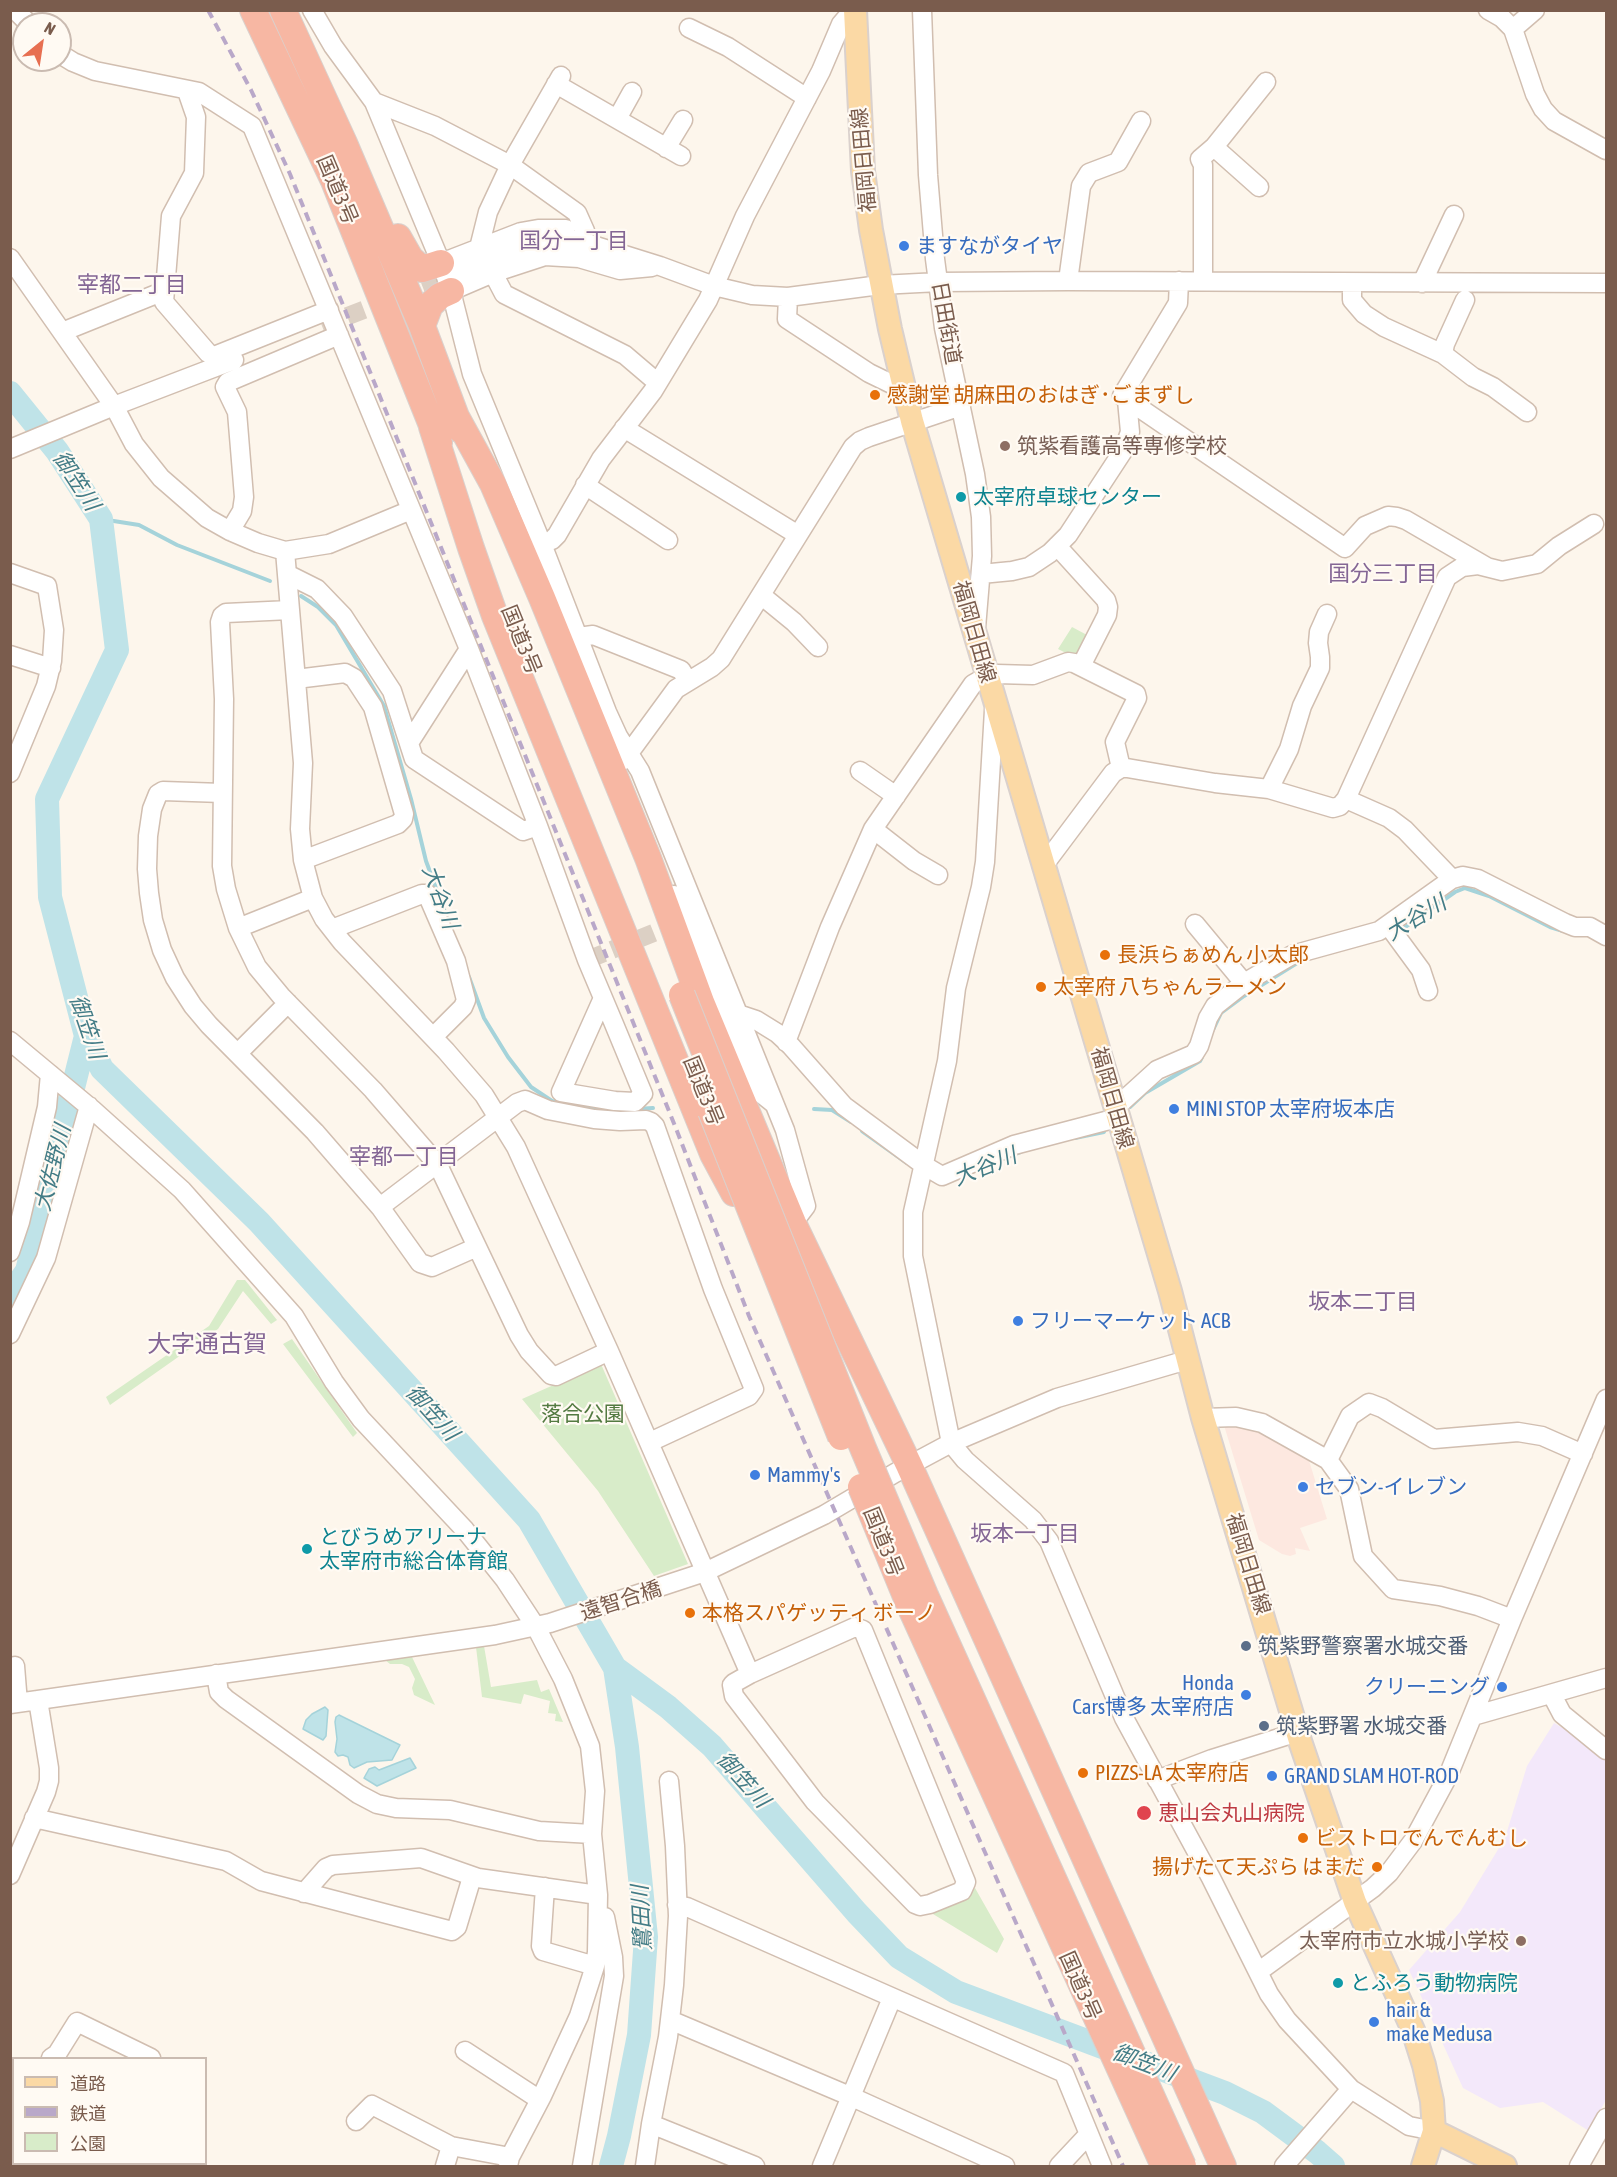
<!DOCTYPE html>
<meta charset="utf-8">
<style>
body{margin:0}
#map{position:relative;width:1617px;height:2177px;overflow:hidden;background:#fdf6ec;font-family:"Asap Condensed","Noto Sans JP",sans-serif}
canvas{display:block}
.frame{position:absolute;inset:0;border:12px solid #7a5c4d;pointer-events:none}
.legend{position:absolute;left:12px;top:2057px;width:195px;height:108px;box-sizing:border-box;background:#fffaf3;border:2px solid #cabbb1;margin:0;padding:8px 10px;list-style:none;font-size:18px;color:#7a5c4d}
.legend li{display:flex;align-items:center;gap:12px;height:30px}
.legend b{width:30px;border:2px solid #cabbb1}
.north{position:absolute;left:12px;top:12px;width:60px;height:60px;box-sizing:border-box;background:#fffaf3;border:2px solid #cabbb1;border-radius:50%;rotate:30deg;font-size:16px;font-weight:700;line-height:24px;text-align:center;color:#7a5c4d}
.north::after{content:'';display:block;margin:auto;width:21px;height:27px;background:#e76f51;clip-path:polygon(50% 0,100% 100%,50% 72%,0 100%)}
</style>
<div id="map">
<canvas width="1617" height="2177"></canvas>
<div class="frame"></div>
<ul class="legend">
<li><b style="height:8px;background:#fbd9a5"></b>道路</li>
<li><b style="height:8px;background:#b9a8c9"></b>鉄道</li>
<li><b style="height:16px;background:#d8ecc9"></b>公園</li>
</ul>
<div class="north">N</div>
</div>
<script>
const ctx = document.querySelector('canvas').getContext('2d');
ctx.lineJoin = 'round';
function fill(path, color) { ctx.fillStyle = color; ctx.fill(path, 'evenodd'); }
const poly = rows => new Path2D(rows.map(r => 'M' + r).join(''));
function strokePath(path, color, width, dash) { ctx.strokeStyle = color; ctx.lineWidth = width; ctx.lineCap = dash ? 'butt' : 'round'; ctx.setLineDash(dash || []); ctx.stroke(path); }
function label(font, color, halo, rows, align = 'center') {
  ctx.font = font + ' "Asap Condensed","Noto Sans JP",sans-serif'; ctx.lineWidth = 4.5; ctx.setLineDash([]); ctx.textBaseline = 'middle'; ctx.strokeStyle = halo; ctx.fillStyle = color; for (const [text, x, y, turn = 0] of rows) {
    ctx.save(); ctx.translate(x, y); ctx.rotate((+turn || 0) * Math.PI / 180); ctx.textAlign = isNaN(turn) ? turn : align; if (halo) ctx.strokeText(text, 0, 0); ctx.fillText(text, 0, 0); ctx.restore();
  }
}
fill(poly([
 [1239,1421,1307,1454,1327,1519,1300,1528,1310,1551,1295,1548,1296,1554,1290,1556,1282,1554,1259,1540,1223,1422]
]), '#fde8e0');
fill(poly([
 [1554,1723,1606,1753,1606,2100,1589,2131,1543,2102,1500,2108,1463,2088,1409,1970,1460,1912,1505,1838,1527,1766]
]), '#f3e8fa');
fill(poly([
 [1072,627,1087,635,1078,653,1070,655,1058,649],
 [237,1280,245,1280,277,1320,271,1324,243,1291,218,1329,110,1405,106,1397,209,1326],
 [292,1339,357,1433,353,1437,283,1344],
 [601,1364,688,1564,654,1576,598,1491,522,1399],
 [484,1646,491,1687,537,1680,541,1692,549,1689,563,1722,555,1721,556,1714,548,1713,550,1701,524,1694,521,1704,482,1697,476,1647],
 [412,1657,435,1705,414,1695,412,1688,415,1679,409,1667,402,1664,390,1664,385,1660],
 [975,1888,1004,1939,997,1953,928,1911]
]), '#d8ecc9');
const water = poly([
 [325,1707,328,1710,326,1736,323,1740,303,1729,306,1720,312,1714,325,1707],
 [339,1715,400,1745,392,1760,367,1762,354,1768,350,1765,348,1757,343,1755,338,1756,335,1752,337,1739,335,1722,336,1717,339,1715],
 [410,1758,416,1768,377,1786,364,1778,369,1769,375,1767,379,1770,410,1758]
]);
fill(water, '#bfe3e8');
strokePath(water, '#a5d3da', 1.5);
strokePath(poly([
 [101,519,139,525,177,545,270,581],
 [301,596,318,607,336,625,384,706,411,799,426,861,449,923],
 [1398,932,1455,892,1465,888,1489,896,1550,927,1563,931],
 [469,977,484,1018,508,1057,531,1087,552,1101,613,1111,625,1110],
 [1213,1030,1221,1013,1244,996,1302,960],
 [1130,1107,1145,1093,1200,1061,1202,1057],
 [636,1109,653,1108],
 [814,1109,832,1110,851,1122],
 [862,1131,907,1163],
 [1075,1138,1104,1132],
 [1001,1160,1021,1152]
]), '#a5d3da', 4);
strokePath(poly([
 [10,393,57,451,101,519,117,650,47,799,50,897,86,1036,102,1069,259,1222,529,1520,615,1668,668,1707,712,1746,857,1913,899,1957,956,1992,1225,2093,1263,2112,1317,2152,1333,2166],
 [10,1295,27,1271,86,1036],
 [611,2166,619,2136,639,2035,646,1937,627,1747,615,1668]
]), '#bfe3e8', 24);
strokePath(poly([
 [322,326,459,273],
 [587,960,683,921]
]), '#dcd0c4', 18, [18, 9]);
const minor = poly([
 [15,10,29,24],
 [312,10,333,46,374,102,441,263,451,291,472,374,542,544,607,712,618,736,640,771,785,1130,806,1206,793,1223],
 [922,10,928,175,935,259,944,328,975,474,981,517,982,556,976,628],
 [1488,10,1502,18,1513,29,1535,94,1543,109,1554,121,1606,150],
 [689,28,728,47,807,98],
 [1513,29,1535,10],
 [60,54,73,62,95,71,199,92,252,126,469,649,538,826,587,960,614,1024,643,1094,635,1102,615,1101,561,1092,603,998],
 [556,84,681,156],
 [187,91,196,117,194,173,171,216,164,302,208,353,214,356,329,310],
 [374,102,435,126,510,165,577,213,585,231],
 [617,119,632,92],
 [1214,147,1259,187],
 [666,148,683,120],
 [479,248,488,212,510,165,561,76],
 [10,258,114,406,134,444,161,478,207,518,230,531,258,543,285,551,329,544,411,510],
 [441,263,521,232,538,229,566,229],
 [459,273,522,247,537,242,567,239,580,241,660,266,714,286,752,295,788,297,880,285,939,282,1068,281,1606,283],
 [493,273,504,294,625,355,652,378,659,381],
 [1068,281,1081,186,1089,173,1118,162,1141,121],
 [1179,281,1178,303,1122,396,1345,548,1365,526,1388,516,1397,517,1406,520,1487,567],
 [1203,281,1203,165,1200,159,1214,147,1266,82],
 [1352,283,1352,300,1364,314,1384,327,1443,354],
 [1422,283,1454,215],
 [451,291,493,273,545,256,579,258,620,270,652,267],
 [788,297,787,319,869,373,904,390],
 [1465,300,1445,344,1443,354,1473,377,1493,387,1527,412],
 [62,332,164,291],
 [624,428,798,535],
 [10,449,114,406,234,360],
 [585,485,668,540],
 [230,531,242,511,244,497,237,412,225,387,228,382,339,335],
 [542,544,552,540,557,535,601,459,653,391,708,300,745,216,821,71,841,24,853,10],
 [1057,546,1106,600,1108,607,1107,615,1081,666],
 [285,551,303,763,300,829,303,860,313,898,324,919,342,942,446,1051,484,1095,516,1147,609,1351,750,1674,855,1627,863,1630,966,1882,962,1891,930,1904,920,1906,915,1904,815,1802,734,1696,732,1685,734,1683,750,1674],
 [10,573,47,586,54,630,52,661,46,686,10,773],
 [287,574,317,589,343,616,392,691,414,759,523,831,538,826],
 [981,574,1012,571,1029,567,1050,553,1068,535,1123,451,1130,432,1127,400],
 [761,595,794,622,818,647],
 [290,610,226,613,222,616,220,622,224,699,222,866,226,889,238,928,257,967,281,996,373,1090,438,1165,519,1335,529,1351,551,1375,556,1376,609,1351],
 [578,637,593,635,681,670,688,681],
 [10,655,51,668],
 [296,679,345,673,354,678,373,707,404,814,403,819,398,824,303,860],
 [994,710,985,862,981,887,956,988,947,1061,913,1212,913,1256,951,1443,965,1460,1033,1520,1049,1541,1124,1718,1211,1878,1269,1994,1287,2020,1351,2089,1409,2126,1434,2131],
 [409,743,469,649],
 [624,760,676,689,712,667,721,659,853,447,860,441,869,437,961,406],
 [860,771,896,796],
 [1269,789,1289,749,1302,706,1320,668,1320,657,1318,643,1319,632,1327,614],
 [222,793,163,791,158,794,152,809,148,836,147,869,149,893,153,920,162,950,175,978,193,1006,209,1025,315,1132,380,1207,420,1263,432,1267,477,1247],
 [1346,799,1447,577,1462,567,1478,565,1502,571,1537,564,1559,546,1594,524],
 [873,829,914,861,938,875],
 [1044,865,1113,773,1121,768,1127,768,1215,783,1269,789,1333,808,1340,806,1346,799,1389,818,1405,830,1452,879],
 [674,895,753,1087,773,1103],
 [1195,924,1244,983],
 [1388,925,1421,970,1428,991],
 [238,928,313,898],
 [332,929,422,894,427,894,456,961,466,1000,463,1007,433,1037],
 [738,1014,756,1020,777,1033,791,1046,844,1106,925,1166,942,1176,1014,1145,1117,1118],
 [10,1041,93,1110,182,1190,294,1316,334,1382,361,1419,465,1530,505,1580,536,1627,563,1679,590,1746,595,1791,592,1834,598,1895,597,1952,595,1966,579,2016,542,2096,510,2157,508,2166],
 [786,1042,830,927,873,829,973,684,987,676,997,674,1033,675,1068,662,1074,663,1136,694,1137,698,1115,742,1121,768],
 [238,1053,288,1003],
 [1114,1109,1157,1070,1194,1054,1199,1046,1208,1018,1215,1006,1244,983,1292,955,1379,931,1452,879,1463,876,1478,879,1565,923,1575,927,1590,927,1606,936],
 [380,1207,517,1103,525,1100,548,1110,594,1119,620,1121,646,1120,651,1122,655,1126,713,1289,754,1389,749,1396,650,1442],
 [10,1252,20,1222,47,1107,50,1074],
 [10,1334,46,1258,89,1106],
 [1203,1418,1236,1417,1262,1423,1328,1460,1349,1489,1363,1556,1393,1589,1440,1596,1478,1606,1512,1619],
 [1328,1460,1350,1416,1369,1403,1382,1408,1434,1439,1518,1432,1542,1436,1583,1454],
 [10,1667,15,1666,18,1703],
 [216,1674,219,1692,226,1699,358,1794,377,1804,396,1808,450,1810,539,1831,592,1834],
 [1552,1695,1562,1714,1606,1750],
 [10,1704,495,1635,550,1623,705,1572,824,1515,895,1473,951,1443,1057,1398,1187,1360],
 [1473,1716,1606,1678],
 [1157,1780,1212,1759,1298,1732],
 [34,1818,226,1861,261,1881,452,1931,457,1927,472,1877],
 [10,1875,46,1792,49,1781,49,1768,38,1700],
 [545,1887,541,1946,543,1951,595,1966],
 [304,1893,326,1868,333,1865,421,1858,478,1878,598,1895],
 [677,1905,687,1907,1064,2073,1102,2166],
 [1258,1972,1373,1888,1389,1873,1413,1841,1448,1776,1512,1619,1606,1399],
 [670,2020,852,2097,1005,2166],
 [465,2051,540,2100],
 [51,2058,57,2054,77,2022,151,2058],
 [356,2121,372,2105,451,2146,510,2157],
 [651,2124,755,2166],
 [10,2125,14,2120],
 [16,2164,21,2166],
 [445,2166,451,2146],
 [582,2166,614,1976,613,1957,605,1917],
 [645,2166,651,2124,668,2037,674,1985,678,1916,675,1846,669,1781],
 [822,2166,892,1998],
 [1059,2166,1088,2135],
 [1284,2166,1351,2089],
 [1579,2166,1606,2118]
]);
const major = poly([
 [855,10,863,171,871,230,890,329,912,421,1170,1291,1203,1418,1300,1741,1355,1902,1413,2030,1424,2065,1432,2101,1434,2131,1423,2166],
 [1434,2131,1505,2166]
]);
const highway = poly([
 [253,10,334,181,439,443],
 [283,10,344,143,422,326,461,430],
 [398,237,410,258,422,269,441,263],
 [422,326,430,305,440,296,451,291],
 [454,413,493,484,542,598,648,858,701,1002,793,1223,909,1465,1223,2166],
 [432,427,471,548,495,616,713,1154,734,1193]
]);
strokePath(minor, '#d1beb0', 21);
strokePath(major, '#dad1cd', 26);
strokePath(highway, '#dad1cd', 28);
strokePath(minor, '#fff', 18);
strokePath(major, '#fbd9a5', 22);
strokePath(highway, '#f7b7a3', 26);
strokePath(poly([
 [208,10,251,90,290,174,675,1126,749,1316,1123,2166]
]), '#b9a8c9', 4, [9, 6]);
const highwayBridge = poly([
 [682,995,863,1448,925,1595,1183,2166],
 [711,1111,841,1437],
 [861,1487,909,1604,1164,2166]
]);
strokePath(highwayBridge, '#dad1cd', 28, []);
strokePath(highwayBridge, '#f7b7a3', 26);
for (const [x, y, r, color] of [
 [904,246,6,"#3f7fe0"],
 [875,395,6,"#e8710a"],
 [1005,446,6,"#8d6e63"],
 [961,497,6,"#0f9aa8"],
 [1105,955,6,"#e8710a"],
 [1041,987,6,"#e8710a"],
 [1174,1109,6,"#3f7fe0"],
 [1018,1321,6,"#3f7fe0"],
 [755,1475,6,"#3f7fe0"],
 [1303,1487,6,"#3f7fe0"],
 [307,1549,6,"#0f9aa8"],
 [690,1613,6,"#e8710a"],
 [1246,1646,6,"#5c6f8a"],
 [1502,1687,6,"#3f7fe0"],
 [1246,1695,6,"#3f7fe0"],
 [1264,1726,6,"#5c6f8a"],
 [1083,1773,6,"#e8710a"],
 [1272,1776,6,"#3f7fe0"],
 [1144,1813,8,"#e0444e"],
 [1303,1838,6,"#e8710a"],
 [1377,1867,6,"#e8710a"],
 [1521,1941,6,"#8d6e63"],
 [1338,1983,6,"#0f9aa8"],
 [1374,2022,6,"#3f7fe0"]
]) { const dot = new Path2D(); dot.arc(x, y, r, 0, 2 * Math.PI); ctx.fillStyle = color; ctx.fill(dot); strokePath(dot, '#fffaf3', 2); }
label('21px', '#7a5c4d', '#fffaf3', [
 ["福岡日田線",864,160,-95],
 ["国道3号",337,190,67],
 ["日田街道",946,323,80],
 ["福岡日田線",974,632,74],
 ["国道3号",521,640,68],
 ["国道3号",703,1091,68],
 ["福岡日田線",1112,1098,74],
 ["国道3号",883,1542,68],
 ["福岡日田線",1248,1564,73],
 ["遠智合橋",621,1601,-18],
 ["国道3号",1080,1986,66]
]);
label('21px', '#366cbe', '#fffaf3', [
 ["ますながタイヤ",916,246],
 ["MINI STOP 太宰府坂本店",1186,1109],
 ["フリーマーケット ACB",1030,1321],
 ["Mammy's",767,1475],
 ["セブン-イレブン",1315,1487],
 ["Honda",1234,1683,"right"],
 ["Cars博多 太宰府店",1234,1707,"right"],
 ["クリーニング",1490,1687,"right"],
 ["GRAND SLAM HOT-ROD",1284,1776],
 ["hair &",1386,2010],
 ["make Medusa",1386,2034]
], 'left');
label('21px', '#c56008', '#fffaf3', [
 ["感謝堂 胡麻田のおはぎ･ごまずし",887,395],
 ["長浜らぁめん 小太郎",1117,955],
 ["太宰府 八ちゃんラーメン",1053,987],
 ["本格スパゲッティ ボーノ",702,1613],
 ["PIZZS-LA 太宰府店",1095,1773],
 ["ビストロ でんでんむし",1315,1838],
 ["揚げたて天ぷら はまだ",1365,1867,"right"]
], 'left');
label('21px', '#785e54', '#fffaf3', [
 ["筑紫看護高等専修学校",1017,446],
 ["太宰府市立水城小学校",1509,1941,"right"]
], 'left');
label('21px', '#0d838f', '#fffaf3', [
 ["太宰府卓球センター",973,497],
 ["とびうめアリーナ",319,1537],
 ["太宰府市総合体育館",319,1561],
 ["とふろう動物病院",1350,1983]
], 'left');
label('21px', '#537a41', '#fffaf3', [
 ["落合公園",583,1414]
]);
label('21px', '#4e5e75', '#fffaf3', [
 ["筑紫野警察署水城交番",1258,1646],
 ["筑紫野署 水城交番",1276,1726]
], 'left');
label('21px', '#be3a42', '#fffaf3', [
 ["恵山会丸山病院",1158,1813]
], 'left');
label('22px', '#846695', '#fffaf3', [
 ["国分一丁目",574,241],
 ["宰都二丁目",132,285],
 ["国分三丁目",1383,574],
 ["宰都一丁目",404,1157],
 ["坂本二丁目",1363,1302],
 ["坂本一丁目",1025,1534]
]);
label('italic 22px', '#437c86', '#fffaf3', [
 ["御笠川",76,481,57],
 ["大谷川",440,897,70],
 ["大谷川",1416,918,-31],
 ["御笠川",87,1027,71],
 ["大谷川",985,1167,-22],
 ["大佐野川",53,1168,-76],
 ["御笠川",432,1413,48],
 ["御笠川",743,1780,48],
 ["鷺田川",642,1918,-93],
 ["御笠川",1144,2063,21]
]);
label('24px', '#846695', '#fffaf3', [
 ["大字通古賀",207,1344]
]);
</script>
